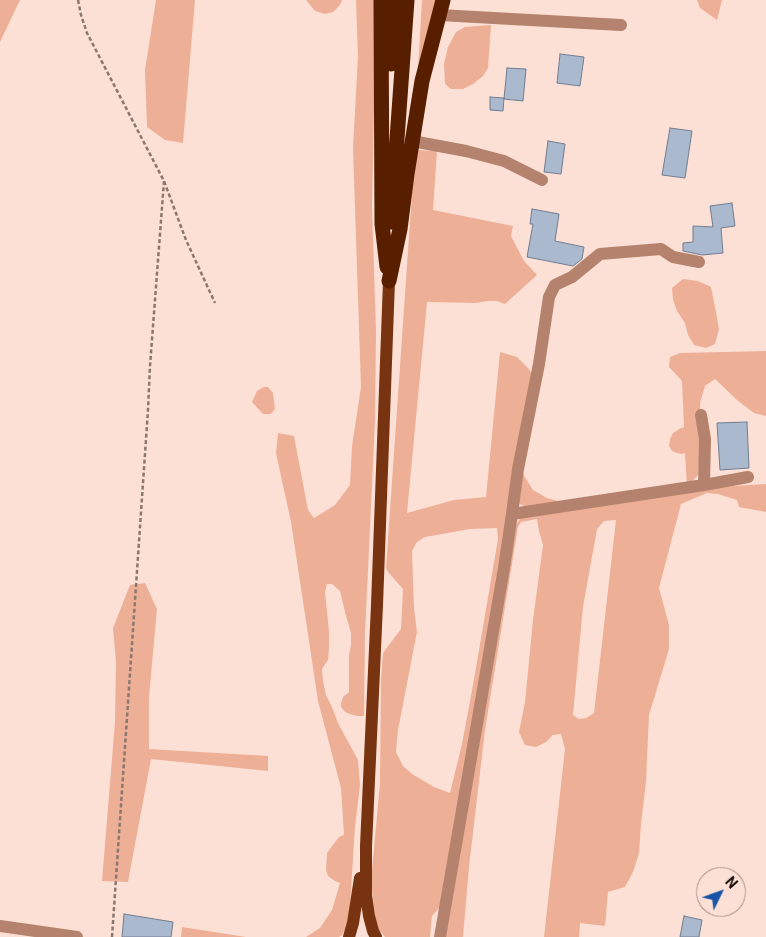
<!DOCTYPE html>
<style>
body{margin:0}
#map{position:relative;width:766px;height:937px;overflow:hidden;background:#fce0d5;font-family:Roboto,sans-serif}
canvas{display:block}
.north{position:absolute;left:696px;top:867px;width:50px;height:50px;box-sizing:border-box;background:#fce0d5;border:1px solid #a18c84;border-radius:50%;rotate:48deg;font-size:14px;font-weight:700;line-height:20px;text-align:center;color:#180f0b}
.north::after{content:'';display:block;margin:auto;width:18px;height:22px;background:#1953a5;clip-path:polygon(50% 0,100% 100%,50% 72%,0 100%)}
</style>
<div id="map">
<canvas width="766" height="937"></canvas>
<div class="north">N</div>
</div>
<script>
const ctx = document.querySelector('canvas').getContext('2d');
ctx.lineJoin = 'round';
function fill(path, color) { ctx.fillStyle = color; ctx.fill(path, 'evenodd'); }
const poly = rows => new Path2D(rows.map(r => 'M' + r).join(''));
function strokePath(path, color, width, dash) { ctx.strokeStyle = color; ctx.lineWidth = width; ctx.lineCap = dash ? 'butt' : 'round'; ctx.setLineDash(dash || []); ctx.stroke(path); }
fill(poly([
 [0,0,20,0,0,42],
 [156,0,195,0,183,143,165,140,147,127,145,70],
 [306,0,342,0,340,5,333,12,325,14,315,11],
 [356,0,375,0,376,13,372,207,376,331,375,421,365,634,364,716,357,716,350,714,345,712,341,707,341,703,343,697,349,692,349,656,351,644,351,633,346,616,340,591,332,584,327,584,325,592,329,631,329,648,328,660,322,669,323,681,326,695,332,707,338,723,358,760,360,785,355,827,349,922,342,935,339,937,306,937,320,928,332,910,340,883,335,881,328,876,326,870,327,853,339,837,344,835,341,788,318,701,291,522,276,453,278,433,294,436,308,510,314,518,335,505,350,485,352,446,361,387,353,148,358,56],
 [422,0,439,0,418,70],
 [697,0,722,0,717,20,700,8],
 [491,25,488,68,483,76,473,84,463,89,451,89,445,84,444,64,448,47,456,32,465,27],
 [415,150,437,151,433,210,513,226,511,236,524,261,537,275,505,304,497,301,487,301,476,303,427,302,407,513,454,500,486,497,500,352,517,357,529,369,535,379,442,905,432,916,430,937,385,937,376,926,371,881,380,783,381,679,383,653,401,629,403,589,388,572,386,568],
 [497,528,498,539,473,685,462,744,450,793,434,787,412,774,403,766,396,752,398,730,417,632,414,608,412,551,417,542,425,537,470,529],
 [683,279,698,281,711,287,716,312,719,329,715,344,706,348,694,345,688,335,685,323,677,311,673,300,672,288],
 [766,351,766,416,754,413,737,400,715,379,705,386,700,403,701,441,698,475,687,487,685,453,682,454,677,453,672,451,669,446,670,439,673,433,681,428,684,427,682,381,669,367,670,357,680,353],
 [264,387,268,387,273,393,275,409,271,414,263,414,252,402,257,391],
 [523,474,533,490,547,498,565,503,527,508,520,504,518,501],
 [766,484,766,512,739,507,737,500,718,494,707,493,681,504,659,588,669,625,669,649,649,715,646,782,641,824,639,853,633,872,625,887,608,892,605,926,580,923,579,937,544,937,565,749,561,734,553,735,546,742,536,747,525,745,519,732,525,702,533,620,543,545,539,531,537,519,521,522,518,527,485,730,469,867,463,937,445,937,516,525,523,514,685,489],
 [616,520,594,713,586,718,579,719,573,715,583,607,597,529,604,521],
 [145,583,157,609,149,697,149,749,268,756,268,771,151,759,128,882,102,881,115,722,116,662,113,628,130,585],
 [182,927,246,937,181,937]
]), '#edb097');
const building = poly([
 [560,54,584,57,580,86,557,83,560,54],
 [507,68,526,69,523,101,504,99,507,68],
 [490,97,504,98,503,111,490,110,490,97],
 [670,128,692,131,685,178,662,175,670,128],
 [548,141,565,144,561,174,544,172,548,141],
 [732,203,735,226,721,228,723,253,702,255,683,251,683,243,693,242,693,226,713,227,710,206,732,203],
 [532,209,559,214,555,241,584,247,582,259,573,266,527,257,533,224,530,224,532,209],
 [747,422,749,468,720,470,717,423,747,422],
 [124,914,173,922,171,937,122,937,124,914],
 [684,916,702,920,699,937,680,937,684,916]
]);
fill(building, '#abb9cf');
strokePath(building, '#707d91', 1);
strokePath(poly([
 [78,0,81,15,87,33,164,181,186,240,215,303],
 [112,937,148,410,150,366,164,181]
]), '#8a7770', 2.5, [4, 2.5]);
strokePath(poly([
 [439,15,621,25],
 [412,141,466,151,504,161,542,180],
 [701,415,705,439,704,485],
 [512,514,704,485,748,477],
 [0,926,77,937],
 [440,937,504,568,512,514,518,469,539,364,549,297,555,285,572,277,600,254,661,249,673,257,699,262]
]), '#b5836d', 12);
strokePath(poly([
 [349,937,353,923,360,878],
 [376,937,373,931,369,916,366,895,366,846,377,605,389,281]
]), '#783311', 12);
strokePath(poly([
 [381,0,382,224,387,267],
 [391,64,393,0],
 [391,222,407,0],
 [389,281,400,229,407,174,422,81,443,0]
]), '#581e00', 15);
</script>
